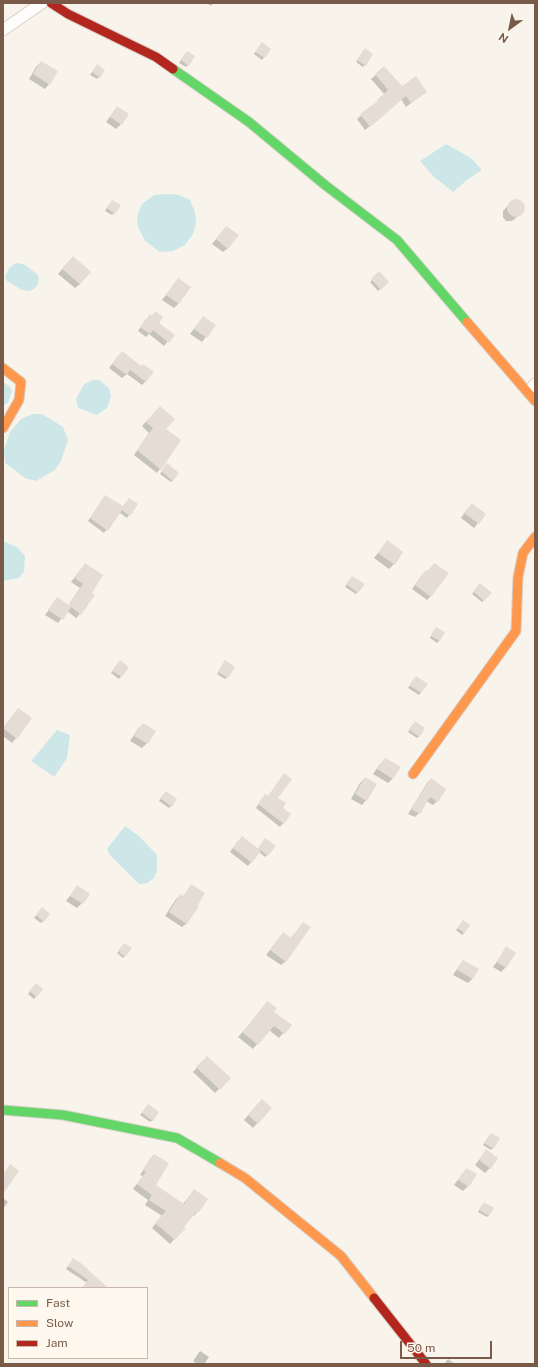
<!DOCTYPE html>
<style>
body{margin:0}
#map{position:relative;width:538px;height:1367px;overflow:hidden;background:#f8f4ec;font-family:"Public Sans",sans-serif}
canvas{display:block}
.frame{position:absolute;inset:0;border:4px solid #795a49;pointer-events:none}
.legend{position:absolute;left:8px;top:1287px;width:140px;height:72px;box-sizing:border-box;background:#fff8ee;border:1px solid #c9b9ac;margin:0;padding:5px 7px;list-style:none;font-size:12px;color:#795a49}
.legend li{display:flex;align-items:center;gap:8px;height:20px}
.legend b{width:20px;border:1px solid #c9b9ac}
.north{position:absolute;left:490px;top:8px;width:40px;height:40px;-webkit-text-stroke:3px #fff8ee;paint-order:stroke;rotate:213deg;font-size:11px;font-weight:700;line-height:16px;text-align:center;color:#795a49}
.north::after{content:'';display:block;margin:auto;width:14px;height:18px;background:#795a49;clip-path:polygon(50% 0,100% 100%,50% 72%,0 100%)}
.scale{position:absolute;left:400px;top:1341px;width:92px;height:18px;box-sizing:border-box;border:2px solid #795a49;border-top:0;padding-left:5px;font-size:12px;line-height:14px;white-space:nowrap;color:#795a49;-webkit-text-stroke:3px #fff8ee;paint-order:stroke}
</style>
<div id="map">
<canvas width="538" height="1367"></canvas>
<div class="frame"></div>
<ul class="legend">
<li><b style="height:5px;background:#63d668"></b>Fast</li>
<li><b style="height:5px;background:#ff974d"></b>Slow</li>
<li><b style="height:5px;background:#b3261e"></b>Jam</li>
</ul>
<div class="north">N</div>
<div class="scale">50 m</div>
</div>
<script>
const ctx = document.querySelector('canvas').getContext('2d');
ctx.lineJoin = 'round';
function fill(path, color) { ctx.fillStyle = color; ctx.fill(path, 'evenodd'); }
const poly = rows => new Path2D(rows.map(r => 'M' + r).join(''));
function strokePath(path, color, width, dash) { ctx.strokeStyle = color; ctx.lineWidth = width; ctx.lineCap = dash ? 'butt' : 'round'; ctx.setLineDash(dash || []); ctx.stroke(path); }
fill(poly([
 [446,144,471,158,482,170,467,180,453,192,433,176,420,161],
 [169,194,179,195,190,200,195,212,196,224,193,234,185,245,173,251,160,252,145,241,138,227,137,217,142,204,154,195],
 [16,263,24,264,38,275,39,278,38,284,34,289,29,291,22,290,7,281,5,277,7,272,10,267],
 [93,380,99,380,109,388,111,397,107,408,97,415,78,408,76,399,84,384],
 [3,382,10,387,12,391,8,403,3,405],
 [33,414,42,414,63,427,68,440,61,461,55,470,36,481,25,478,5,463,4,450,10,432,21,419],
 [3,541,17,547,25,556,24,571,19,578,3,581],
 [57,730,70,735,67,758,55,776,53,776,31,761],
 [125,826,139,836,157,855,157,870,154,878,147,883,139,884,109,854,107,849]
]), '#cde7e9');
fill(poly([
 [206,3,213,3,211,6],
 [262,43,270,49,262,60,254,54],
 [363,52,365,65,363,67,356,62],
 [185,54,188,65,186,67,179,63],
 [41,62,49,84,45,89,29,79,36,67],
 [95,68,99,77,97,79,90,75],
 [384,68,401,88,426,92,406,107,401,99,377,121,365,130,357,119,374,105,385,95,371,79],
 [117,107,121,124,116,129,106,122],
 [513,200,519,201,524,207,523,212,512,221,506,221,503,217,503,211],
 [110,203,114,213,112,215,105,211],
 [222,232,228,248,223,252,212,244],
 [68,262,80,284,75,288,58,274],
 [379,273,388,282,378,291,370,282],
 [178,279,179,303,174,308,162,300],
 [203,317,215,325,202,342,190,334],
 [146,319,157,323,173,335,164,346,149,334,146,337,138,331],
 [118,356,146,381,142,385,127,374,122,378,109,368],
 [160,407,165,430,180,441,157,473,134,455,149,433,142,426],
 [165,467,173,480,171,482,160,474],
 [105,496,129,515,127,518,120,513,104,533,88,521],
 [467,509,478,523,474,528,461,518],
 [387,542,394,564,389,569,374,558],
 [85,564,90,593,80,614,76,618,67,611,58,623,45,615,57,599,68,606,80,588,71,582],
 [434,564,431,596,427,600,412,589,422,575,426,571,427,572],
 [350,579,358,592,356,594,345,587],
 [480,585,490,593,482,602,472,594],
 [434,630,439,641,437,643,430,638],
 [118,663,128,667,119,679,111,673],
 [223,664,227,677,225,679,217,674],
 [414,679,421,693,419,695,408,688],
 [18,709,16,738,12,743,3,736,3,728],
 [143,724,154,731,147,743,142,748,130,741,138,729],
 [413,724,419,736,417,738,408,732],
 [385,759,393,778,388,783,373,774,380,764],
 [365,778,366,800,362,805,351,799,360,783],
 [431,779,437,801,433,805,426,801,419,813,415,817,408,814,427,783],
 [164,794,171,806,169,808,159,801],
 [277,798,281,808,290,814,280,827,256,808,262,799],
 [238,841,258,849,263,842,267,855,265,857,259,852,248,866,230,852],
 [191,886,187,923,182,927,165,916,176,899,181,895,183,897],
 [77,887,82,903,77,908,66,901],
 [40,911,43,921,41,923,34,918],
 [303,923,286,961,281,965,266,955,283,933,291,938],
 [461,924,464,933,462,935,456,930],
 [122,946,125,956,123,958,117,953],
 [507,948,506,967,501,972,493,967],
 [463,961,472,979,468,983,453,975,459,966],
 [34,986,42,989,34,999,28,994],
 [267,1002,273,1012,290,1025,279,1038,269,1030,253,1049,238,1037,248,1026],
 [207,1057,230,1078,215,1093,193,1072],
 [148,1105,153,1120,150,1122,140,1115],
 [257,1105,271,1108,253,1128,244,1120],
 [489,1136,493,1148,491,1150,483,1145],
 [486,1151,490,1168,485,1173,475,1165],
 [154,1155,154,1185,183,1204,194,1190,198,1211,194,1216,193,1215,183,1227,184,1228,170,1244,152,1228,162,1216,145,1205,148,1200,133,1189,143,1176,140,1175,150,1159],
 [466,1169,468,1186,463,1191,454,1185],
 [3,1198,8,1202,3,1209],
 [482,1205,489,1215,487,1217,478,1212],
 [71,1262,103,1288,83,1288,87,1283,66,1269],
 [200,1351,209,1357,204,1364,197,1364,193,1361],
 [448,1359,455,1364,444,1364]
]), '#0003');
fill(poly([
 [262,42,271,49,265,58,255,52],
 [365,48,373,54,366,66,357,60],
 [187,51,195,56,189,66,181,60],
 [41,61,58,71,50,85,33,74],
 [97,64,105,70,100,78,92,72],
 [384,66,402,86,416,76,427,92,411,103,406,96,382,117,370,127,360,114,378,101,377,100,388,90,375,74],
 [117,106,129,114,122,125,110,117],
 '507 208a9 9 0 1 1 18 0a9 9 0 1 1-18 0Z',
 [112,200,121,205,115,214,107,208],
 [226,226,239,235,228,249,216,239],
 [73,256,91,272,80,284,62,269],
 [379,271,389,282,381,290,371,279],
 [178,278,191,287,179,304,166,295],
 [155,311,163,317,159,323,175,335,169,343,153,330,150,334,140,327,150,314,152,316],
 [203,316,216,325,207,338,194,329],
 [122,351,141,366,143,364,154,372,146,382,130,370,127,375,112,364],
 [160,406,175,419,166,429,181,440,161,470,137,450,153,428,146,422],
 [167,463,179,473,173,481,161,471],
 [105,495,123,506,129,498,138,504,130,516,122,510,108,531,90,518],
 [472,503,486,514,479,524,464,513],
 [387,540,403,552,395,565,378,553],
 [85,563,103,575,92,593,95,595,81,615,71,607,63,620,48,610,57,597,69,605,83,584,75,578],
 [434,563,449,573,431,597,415,585,426,570,428,571],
 [352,576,365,584,358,593,346,584],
 [480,583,492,593,484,601,473,591],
 [436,627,445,632,440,641,431,636],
 [120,660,129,667,122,677,112,671],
 [225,660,235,667,228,678,218,672],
 [416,676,428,684,421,693,409,685],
 [18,708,32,718,17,739,3,728],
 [415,721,425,728,420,737,409,730],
 [143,723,156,731,148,744,134,736],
 [385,758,401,767,393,779,377,769],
 [284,773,292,779,278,798,286,803,283,808,291,814,284,824,258,804,265,794,268,796],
 [365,777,377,784,367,801,355,794],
 [431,778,446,789,438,802,430,797,420,814,411,809],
 [166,791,177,799,172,807,160,798],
 [242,836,261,851,252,863,233,848],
 [265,838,276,846,268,856,258,848],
 [191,884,205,893,198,905,199,906,187,924,169,912,180,894,184,896],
 [77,885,90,894,83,904,70,896],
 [42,907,50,914,44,922,36,915],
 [463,920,470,925,465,933,457,928],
 [303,922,311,927,286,962,270,950,283,932,291,938],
 [124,943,132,948,125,957,118,951],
 [506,946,516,953,506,968,497,962],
 [463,960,479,969,473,979,457,970],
 [36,983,43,989,37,997,29,991],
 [267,1001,277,1008,274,1012,292,1025,285,1034,274,1026,258,1045,242,1032,253,1020],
 [207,1056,231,1078,220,1090,196,1067],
 [262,1099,272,1108,258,1124,248,1115],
 [148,1104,159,1112,153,1121,142,1113],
 [491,1133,500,1138,494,1149,484,1143],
 [486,1149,498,1158,491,1169,479,1160],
 [154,1154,169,1163,156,1185,184,1204,194,1189,208,1199,199,1212,197,1211,184,1227,186,1228,175,1240,155,1223,166,1211,149,1200,152,1195,137,1184,146,1172,143,1170],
 [10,1164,19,1171,3,1194,3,1175],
 [466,1168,477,1174,469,1187,458,1180],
 [484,1202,494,1208,489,1216,479,1210],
 [73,1258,82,1264,108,1288,82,1288,88,1280,68,1266]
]), '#e5dcd3');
const street = poly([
 [3,30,42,3],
 [528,392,535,384]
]);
const fast = poly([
 [173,69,249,122,325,185,397,240,467,322],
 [3,1110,63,1115,177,1138,220,1163]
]);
const slow = poly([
 [467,322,535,401],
 [3,368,21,382,19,400,3,428],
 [413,774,516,631,518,577,523,553,535,537],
 [220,1163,245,1178,341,1256,374,1298]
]);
const jam = poly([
 [51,3,68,14,156,57,173,69],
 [374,1298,426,1364]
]);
strokePath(street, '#d7d0c8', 13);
strokePath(fast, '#d8d0c8', 11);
strokePath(slow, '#d8d0c8', 11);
strokePath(jam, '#d8d0c8', 11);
strokePath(street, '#fefdfc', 11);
strokePath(fast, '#63d668', 9);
strokePath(slow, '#ff974d', 9);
strokePath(jam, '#b3261e', 9);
</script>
